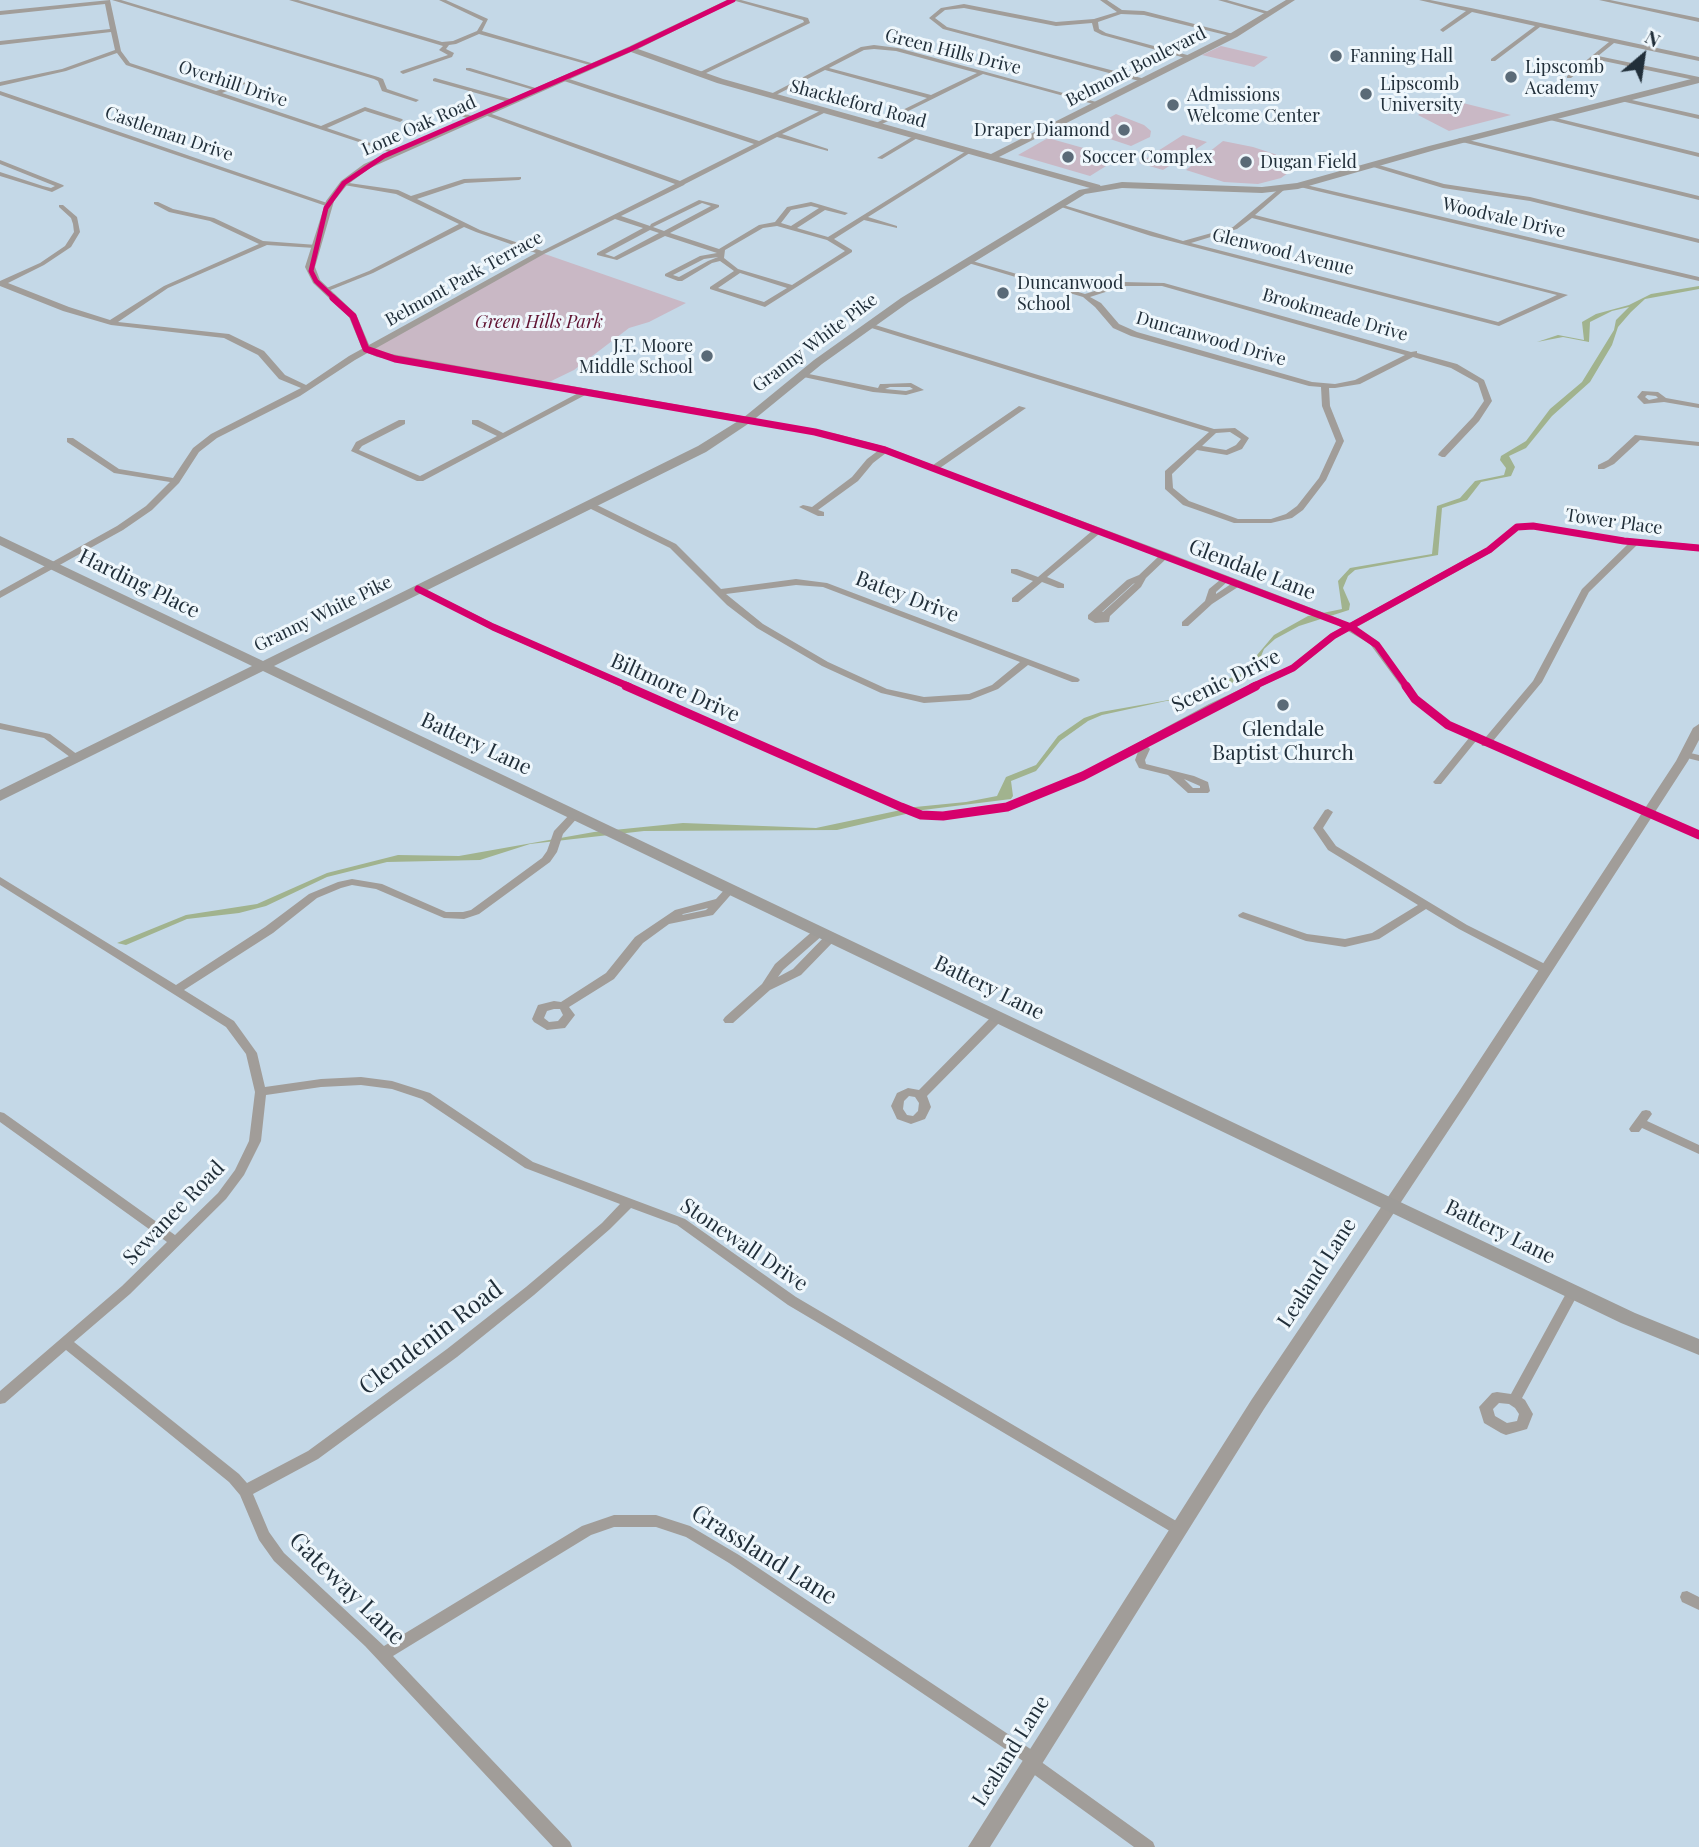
<!DOCTYPE html>
<style>
body{margin:0}
#map{position:relative;width:1699px;height:1847px;overflow:hidden;background:#c4d8e7;font-family:"Playfair Display",serif}
canvas{display:block}
.north{position:absolute;left:1608px;top:21px;width:70px;height:70px;-webkit-text-stroke:5px #eff7fc;paint-order:stroke;rotate:29deg;font-size:19px;font-weight:700;line-height:28px;text-align:center;color:#212f3a}
.north::after{content:'';display:block;margin:auto;width:24px;height:32px;background:#212f3a;clip-path:polygon(50% 0,100% 100%,50% 72%,0 100%)}
</style>
<div id="map">
<canvas width="1699" height="1847"></canvas>
<div class="north">N</div>
</div>
<script>
const ctx = document.querySelector('canvas').getContext('2d');
ctx.lineJoin = 'round';
function fill(path, color) { ctx.fillStyle = color; ctx.fill(path, 'evenodd'); }
const poly = rows => new Path2D(rows.map(r => 'M' + r).join(''));
function strokePath(path, color, width, dash) { ctx.strokeStyle = color; ctx.lineWidth = width; ctx.lineCap = dash ? 'butt' : 'round'; ctx.setLineDash(dash || []); ctx.stroke(path); }
function label(font, color, halo, rows, align = 'center') {
  ctx.font = font + ' "Playfair Display",serif'; ctx.lineWidth = 6; ctx.setLineDash([]); ctx.textBaseline = 'middle'; ctx.strokeStyle = halo; ctx.fillStyle = color; for (const [text, x, y, turn = 0] of rows) {
    ctx.save(); ctx.translate(x, y); ctx.rotate((+turn || 0) * Math.PI / 180); ctx.textAlign = isNaN(turn) ? turn : align; if (halo) ctx.strokeText(text, 0, 0); ctx.fillText(text, 0, 0); ctx.restore();
  }
}
fill(poly([
 [1221,46,1268,57,1254,67,1202,55],
 [1447,96,1463,103,1511,115,1449,131,1418,115,1434,101],
 [1116,114,1144,125,1151,131,1150,137,1131,146,1095,134,1105,125,1100,123],
 [1183,135,1207,142,1163,170,1139,163],
 [1048,138,1119,158,1090,176,1018,155],
 [1223,141,1253,147,1302,163,1281,178,1258,184,1224,182,1186,170],
 [542,253,686,303,649,322,629,328,574,370,543,385,368,350]
]), '#c9b8c5');
fill(poly([
 [1699,286,1699,289,1645,299,1631,312,1618,327,1612,345,1590,382,1552,416,1526,448,1509,456,1515,467,1511,476,1481,482,1467,500,1442,508,1438,555,1355,570,1348,576,1343,588,1350,604,1349,610,1299,626,1275,639,1264,649,1259,661,1248,669,1244,678,1189,700,1166,701,1102,715,1088,721,1060,741,1036,771,1011,781,1013,796,1011,799,923,810,837,830,644,831,530,844,480,860,387,862,327,877,266,906,239,913,187,919,126,945,117,943,186,915,257,904,327,873,398,855,459,856,594,832,683,823,816,828,915,807,966,802,997,796,1006,777,1036,765,1058,736,1084,718,1101,712,1180,698,1241,674,1274,635,1308,616,1342,609,1338,581,1350,568,1432,554,1437,506,1460,498,1475,481,1504,475,1506,468,1500,460,1501,456,1526,441,1550,409,1582,382,1614,330,1616,320,1629,307,1612,311,1590,322,1589,342,1563,337,1537,342,1558,335,1584,340,1582,322,1596,314,1629,305,1651,294]
]), '#a1b38e');
fill(poly([
 [110,0,121,51,130,63,216,91,245,82,245,84,222,93,321,126,365,107,402,119,403,120,400,122,365,111,327,128,397,152,392,153,126,65,117,53,66,71,0,86,0,82,62,69,115,50,111,32,0,45,0,41,110,29,105,4,0,15,0,11,110,0],
 [112,0,121,0,378,77,383,79,387,89,419,100,416,102,382,91,378,81,374,79,112,0],
 [289,0,298,0,442,42,453,41,477,31,483,21,439,0,446,0,488,19,482,31,598,65,593,66,479,34,456,44,449,45,446,49,454,53,452,57,403,74,400,72,401,71,448,55,439,50,443,46,289,0],
 [732,0,741,0,808,18,810,23,702,75,698,75,698,73,804,22,803,20,732,0],
 [1100,0,1107,0,1122,10,1144,11,1237,35,1234,37,1144,15,1121,14,1098,22,1099,29,1106,33,1191,56,1191,58,1189,59,1102,35,1094,31,1092,23,1056,26,964,8,945,10,935,18,947,27,1145,79,1146,80,1143,82,943,29,929,18,941,8,964,4,1056,22,1094,19,1117,12,1100,0],
 [1218,0,1227,0,1273,13,1270,15,1218,0],
 [1419,0,1430,0,1471,8,1699,57,1699,61,1614,43,1598,56,1699,77,1699,81,1594,59,1571,78,1567,78,1567,76,1609,42,1540,27,1495,61,1491,61,1491,59,1535,26,1472,12,1443,32,1440,30,1441,29,1466,11,1419,0],
 [1599,0,1610,0,1699,18,1699,22,1599,0],
 [874,45,898,48,1100,103,1097,105,983,74,876,127,874,126,874,124,927,98,825,70,772,97,767,96,861,47,874,45],
 [874,49,896,51,977,73,931,95,829,68,864,50,874,49],
 [466,68,470,68,542,90,537,91,466,70,466,68],
 [563,77,759,141,822,110,826,110,826,112,782,134,828,149,828,151,777,137,685,184,684,185,621,216,650,226,651,224,699,200,719,205,719,207,670,233,719,249,759,225,775,222,787,207,811,202,848,213,845,215,825,210,797,228,828,237,968,150,973,151,868,217,897,226,897,228,864,220,834,239,852,250,852,252,765,307,710,289,710,287,734,271,720,261,712,263,682,281,678,281,665,276,665,274,700,256,717,253,665,236,617,260,597,255,597,253,643,228,615,219,544,254,355,360,300,396,217,438,199,452,179,483,152,510,123,530,0,598,0,591,117,526,146,506,170,482,114,473,67,442,67,438,73,438,119,469,173,478,193,448,211,434,301,388,279,379,258,355,224,338,111,325,63,311,0,286,0,281,40,263,65,246,74,232,73,224,71,218,59,207,59,205,63,205,77,217,80,232,71,247,44,265,8,283,69,307,110,320,164,286,259,244,210,221,169,212,154,204,154,202,158,202,173,209,214,218,263,241,317,245,317,247,315,248,267,245,168,288,118,322,229,334,264,351,285,375,306,385,349,356,536,253,476,232,464,227,373,273,328,291,324,291,324,289,369,271,459,224,396,194,344,185,342,184,342,182,398,190,411,196,464,179,521,177,521,179,519,180,465,183,417,199,480,230,542,251,675,184,482,114,482,112,486,112,680,181,754,144,561,80,561,78,563,77],
 [702,203,711,206,664,231,653,227,702,203],
 [811,206,819,208,791,226,781,223,791,210,811,206],
 [777,226,827,240,845,251,792,285,738,269,724,258,725,250,763,228,777,226],
 [650,230,659,233,614,257,605,254,650,230],
 [718,257,708,261,679,277,673,275,704,259,718,257],
 [740,273,787,288,764,302,718,288,740,273],
 [435,78,514,100,515,101,512,103,433,81,433,79,435,78],
 [0,91,330,204,331,205,326,206,0,95,0,91],
 [1623,98,1699,115,1699,119,1621,101,1620,100,1623,98],
 [458,111,474,117,475,118,472,120,456,114,456,112,458,111],
 [1548,116,1699,153,1699,157,1546,119,1546,117,1548,116],
 [917,134,919,135,919,137,882,159,877,158,917,134],
 [1460,138,1699,196,1699,200,1458,141,1458,139,1460,138],
 [0,160,63,185,64,186,52,192,0,176,0,172,43,186,51,188,55,186,0,164,0,160],
 [1372,163,1444,184,1530,197,1699,239,1699,243,1530,201,1443,188,1370,166,1369,165,1372,163],
 [1302,184,1699,277,1699,281,1300,187,1300,185,1302,184],
 [1280,188,1285,189,1255,215,1568,295,1499,326,1151,236,1055,205,1060,204,1183,241,1233,227,1280,188],
 [1252,218,1557,295,1498,322,1191,243,1237,229,1252,218],
 [965,260,969,260,1085,294,1123,282,1164,283,1411,352,1417,351,1417,353,1457,364,1484,380,1492,401,1479,421,1445,457,1442,457,1438,455,1439,453,1473,417,1484,401,1478,383,1451,368,1413,357,1360,384,1335,388,1329,388,1330,406,1344,441,1326,480,1303,510,1292,518,1271,523,1234,523,1183,505,1165,489,1165,471,1209,432,865,326,872,324,1214,429,1235,428,1249,438,1242,449,1227,455,1197,450,1172,474,1173,488,1189,501,1238,519,1271,519,1286,514,1297,506,1319,478,1336,441,1322,406,1321,387,1309,386,1131,336,1113,328,1095,307,1083,297,965,262,965,260],
 [1124,286,1162,286,1405,355,1355,380,1335,384,1312,382,1137,332,1119,324,1101,303,1090,297,1124,286],
 [1230,432,1241,439,1236,445,1226,450,1202,446,1216,433,1230,432],
 [799,372,878,388,880,384,883,384,911,383,924,390,906,395,873,392,799,376,799,372],
 [890,387,910,387,913,389,906,391,885,389,890,387],
 [582,391,589,393,423,481,417,481,351,451,356,442,399,420,405,420,405,424,362,446,359,450,420,476,497,436,472,424,472,420,478,420,503,433,582,391],
 [1642,391,1658,392,1666,398,1699,404,1699,408,1664,402,1644,404,1637,397,1642,391],
 [1647,395,1656,396,1658,398,1649,400,1645,397,1647,395],
 [1019,406,1026,408,940,468,1168,553,1340,619,1348,624,1486,548,1517,525,1533,524,1624,538,1699,545,1699,551,1637,545,1589,592,1542,682,1493,741,1699,831,1699,838,1488,746,1482,746,1481,743,1476,741,1441,784,1435,784,1433,782,1435,780,1469,738,1445,727,1412,701,1370,644,1348,631,1336,638,1296,670,1215,708,1146,745,1150,749,1145,760,1146,764,1194,776,1208,782,1210,791,1208,793,1188,793,1168,775,1139,768,1135,760,1139,749,1086,778,1010,809,943,819,921,818,898,809,490,629,414,589,415,587,421,587,496,625,904,805,922,812,943,813,1005,804,1080,774,1209,704,1290,666,1330,634,1342,628,1334,623,1238,587,1212,604,1188,626,1182,626,1182,622,1205,601,1209,589,1220,580,1166,559,1146,578,1141,587,1110,616,1109,622,1095,623,1088,619,1088,615,1127,580,1139,575,1159,556,1099,534,1047,577,1064,584,1064,588,1058,588,1042,582,1018,602,1012,602,1012,598,1033,581,1011,573,1011,569,1017,569,1038,577,1092,531,886,453,873,463,858,481,818,510,824,512,824,516,818,516,799,507,803,505,812,507,852,477,867,459,879,450,836,438,747,422,743,420,747,418,837,434,886,447,933,465,1019,406],
 [1533,528,1628,544,1582,589,1533,681,1485,738,1451,723,1418,697,1376,640,1355,628,1492,552,1519,529,1533,528],
 [1227,582,1231,584,1216,594,1216,592,1227,582],
 [1135,583,1103,612,1102,612,1133,584,1135,583],
 [1184,779,1200,786,1200,788,1193,788,1184,779],
 [1635,435,1699,442,1699,446,1640,440,1614,464,1604,469,1598,469,1598,465,1608,460,1635,435],
 [589,504,595,504,676,544,721,589,796,579,827,583,1078,678,1080,680,1078,682,1072,682,1028,665,998,689,970,700,924,703,881,693,822,666,757,628,727,605,670,548,589,508,589,504],
 [796,585,823,587,1020,662,992,685,969,694,924,697,887,689,828,662,763,624,726,594,796,585],
 [0,723,50,734,82,758,80,760,74,760,44,738,0,729,0,723],
 [1686,752,1699,755,1699,761,1683,757,1681,755,1686,752],
 [1328,809,1333,812,1323,828,1336,846,1467,925,1549,966,1550,969,1549,972,1541,972,1459,929,1426,909,1379,939,1345,947,1306,941,1239,917,1238,915,1243,912,1307,934,1345,939,1372,933,1418,905,1328,850,1313,828,1325,810,1328,809],
 [574,813,579,816,563,834,557,852,550,862,479,914,464,919,444,918,376,889,352,885,341,888,317,898,273,933,184,990,234,1021,257,1053,265,1087,321,1079,361,1077,392,1081,430,1093,533,1162,685,1219,796,1297,1183,1525,1185,1529,1183,1533,1178,1535,1173,1533,788,1305,677,1225,631,1208,610,1229,534,1295,457,1357,318,1459,253,1494,269,1532,284,1553,384,1646,582,1526,614,1515,656,1515,690,1526,739,1555,1038,1754,1040,1761,1153,1842,1155,1847,1134,1847,1025,1768,1023,1761,729,1563,686,1537,656,1527,614,1527,591,1535,393,1656,570,1842,572,1847,553,1847,365,1646,274,1561,259,1540,240,1495,229,1482,66,1350,5,1403,0,1404,0,1391,122,1286,167,1242,0,1122,0,1112,4,1113,175,1235,218,1193,235,1170,249,1141,255,1092,246,1054,226,1027,0,885,0,877,176,985,265,927,309,894,338,882,352,879,382,884,446,912,463,912,471,910,542,858,547,851,554,831,570,814,574,813],
 [361,1085,392,1089,422,1099,525,1168,620,1204,602,1223,526,1287,447,1349,308,1451,247,1483,239,1474,74,1342,130,1294,226,1199,244,1175,261,1141,266,1095,321,1087,361,1085],
 [730,887,735,890,713,915,669,924,643,943,614,979,569,1007,575,1015,565,1028,547,1030,534,1022,532,1019,538,1005,554,1001,561,1002,606,973,635,937,675,910,716,899,726,888,730,887],
 [708,908,706,910,682,915,683,914,708,908],
 [554,1009,560,1009,563,1015,558,1021,549,1022,544,1018,547,1011,554,1009],
 [819,928,823,929,824,932,823,935,783,970,778,977,793,969,827,934,835,934,836,937,835,940,801,975,770,990,733,1023,725,1023,723,1020,725,1017,762,984,775,964,815,929,819,928],
 [998,1013,1002,1014,1004,1017,1002,1020,927,1096,931,1107,925,1119,911,1124,897,1119,891,1106,897,1093,908,1088,919,1090,994,1014,998,1013],
 [909,1096,915,1097,919,1103,918,1111,913,1116,907,1115,903,1109,904,1101,909,1096],
 [1646,1110,1650,1111,1652,1114,1647,1121,1699,1145,1699,1154,1642,1128,1639,1132,1631,1132,1629,1129,1631,1126,1642,1111,1646,1110],
 [1573,1287,1577,1288,1579,1292,1522,1398,1525,1400,1533,1414,1527,1429,1506,1435,1501,1433,1484,1423,1479,1407,1492,1393,1497,1392,1511,1394,1569,1288,1573,1287],
 [1499,1403,1509,1404,1515,1408,1519,1414,1517,1421,1507,1423,1495,1416,1493,1409,1499,1403],
 [1687,1591,1699,1597,1699,1610,1682,1602,1680,1597,1682,1592,1687,1591]
]), '#a19d99');
fill(poly([
 [727,0,737,0,638,49,723,79,991,154,1231,33,1286,0,1295,0,1237,37,999,157,1100,185,1101,187,1097,190,717,83,631,52,370,168,347,185,334,201,315,267,320,280,356,314,370,347,380,352,747,417,752,420,751,422,377,357,363,351,349,317,313,283,305,267,326,201,341,181,364,164,628,47,727,0],
 [1699,724,1699,740,1688,761,1468,1101,1264,1409,990,1847,968,1847,1252,1399,1458,1093,1676,761,1693,728,1699,724]
]), '#a19d99');
fill(poly([
 [1699,77,1699,83,1435,150,1298,189,1262,193,1122,188,1085,194,909,302,822,364,751,422,706,452,274,666,1396,1200,1635,1313,1699,1339,1699,1355,1621,1323,263,671,0,801,0,790,252,666,0,545,0,536,263,661,698,446,743,418,814,360,901,298,1079,190,1122,182,1262,187,1297,183,1429,146,1699,77]
]), '#9e9c99');
strokePath(poly([
 [335,299,316,281,311,271,326,208,344,183,384,156,631,49,733,0]
]), '#d6006c', 5);
strokePath(poly([
 [333,298,353,316,366,349,395,359,815,432,885,450,1351,627,1377,645,1407,687],
 [418,589,493,627,630,687],
 [1252,687,1293,668,1333,636,1489,550,1517,527,1533,526,1624,541,1699,548]
]), '#d6006c', 7);
strokePath(poly([
 [626,686,901,807,921,815,943,816,1007,807,1083,776,1256,686],
 [1406,686,1415,699,1448,725,1699,835]
]), '#d6006c', 9);
for (const [x, y, r, color] of [
 [1336,56,7,"#5a6a77"],
 [1511,77,7,"#5a6a77"],
 [1366,94,7,"#5a6a77"],
 [1173,105,7,"#5a6a77"],
 [1124,130,7,"#5a6a77"],
 [1068,157,7,"#5a6a77"],
 [1246,162,7,"#5a6a77"],
 [1003,293,7,"#5a6a77"],
 [707,356,7,"#5a6a77"],
 [1283,705,7,"#5a6a77"]
]) { const dot = new Path2D(); dot.arc(x, y, r, 0, 2 * Math.PI); ctx.fillStyle = color; ctx.fill(dot); strokePath(dot, '#eff7fc', 2.5); }
label('18px', '#212f3a', '#eff7fc', [
 ["Green Hills Drive",953,52,14],
 ["Belmont Boulevard",1136,67,-27],
 ["Overhill Drive",233,84,18],
 ["Shackleford Road",858,104,15],
 ["Lone Oak Road",419,126,-24],
 ["Castleman Drive",169,134,19],
 ["Woodvale Drive",1504,218,13],
 ["Glenwood Avenue",1283,252,14],
 ["Belmont Park Terrace",464,279,-29],
 ["Brookmeade Drive",1335,315,16],
 ["Duncanwood Drive",1211,339,16],
 ["Granny White Pike",815,343,-37],
 ["Tower Place",1614,522,8],
 ["Granny White Pike",323,614,-26]
]);
label('18px', '#212f3a', '#eff7fc', [
 ["Fanning Hall",1350,56],
 ["Lipscomb",1525,67],
 ["Academy",1525,88],
 ["Lipscomb",1380,84],
 ["University",1380,105],
 ["Admissions",1187,95],
 ["Welcome Center",1187,116],
 ["Draper Diamond",1110,130,"right"],
 ["Soccer Complex",1082,157],
 ["Dugan Field",1260,162],
 ["Duncanwood",1017,283],
 ["School",1017,304],
 ["J.T. Moore",693,346,"right"],
 ["Middle School",693,367,"right"]
], 'left');
label('italic 18px', '#611433', '#eff7fc', [
 ["Green Hills Park",539,322]
]);
label('21px', '#212f3a', '#eff7fc', [
 ["Glendale Lane",1252,570,21],
 ["Harding Place",139,584,26],
 ["Batey Drive",907,597,21],
 ["Scenic Drive",1226,681,-26],
 ["Biltmore Drive",675,688,24],
 ["Battery Lane",476,744,25],
 ["Battery Lane",989,988,26],
 ["Sewanee Road",174,1213,-46],
 ["Battery Lane",1500,1232,26],
 ["Stonewall Drive",744,1245,34],
 ["Lealand Lane",1317,1273,-57],
 ["Lealand Lane",1011,1751,-58]
]);
label('21px', '#212f3a', '#eff7fc', [
 ["Glendale",1283,729],
 ["Baptist Church",1283,753]
]);
label('24px', '#212f3a', '#eff7fc', [
 ["Clendenin Road",431,1338,-37],
 ["Grassland Lane",764,1555,32],
 ["Gateway Lane",347,1589,44]
]);
</script>
